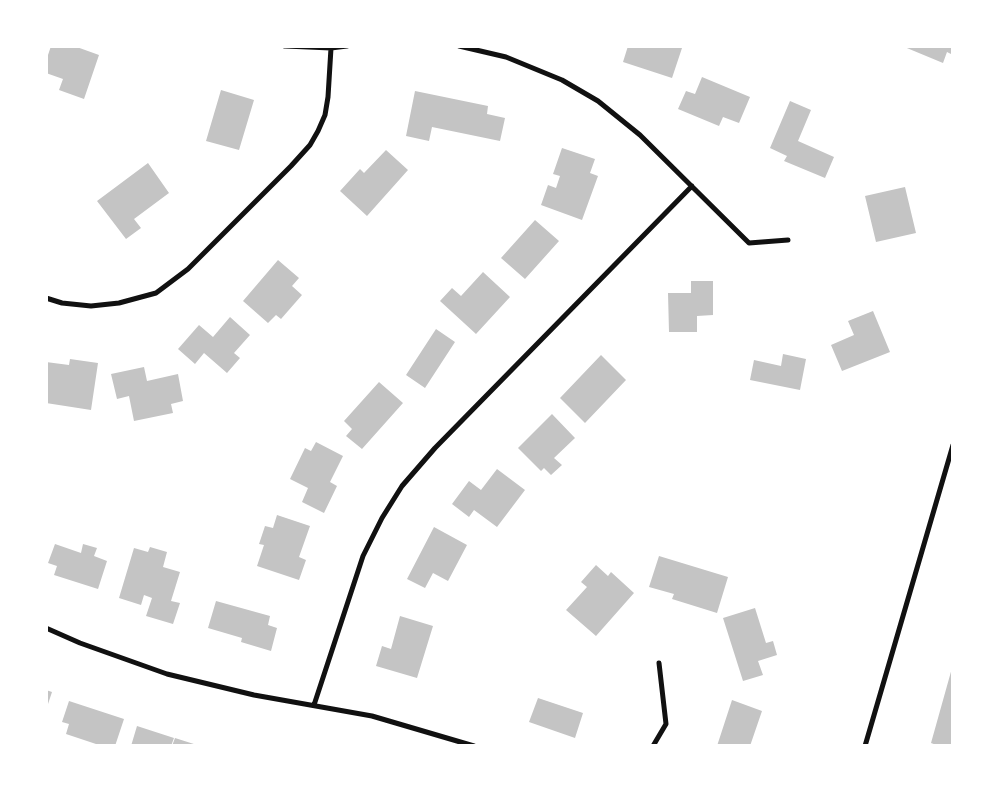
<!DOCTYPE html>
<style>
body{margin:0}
#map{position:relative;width:999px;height:792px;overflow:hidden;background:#fff;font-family:Inter,sans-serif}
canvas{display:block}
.frame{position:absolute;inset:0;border:48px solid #fff;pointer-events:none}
</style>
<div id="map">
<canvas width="999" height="792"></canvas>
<div class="frame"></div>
</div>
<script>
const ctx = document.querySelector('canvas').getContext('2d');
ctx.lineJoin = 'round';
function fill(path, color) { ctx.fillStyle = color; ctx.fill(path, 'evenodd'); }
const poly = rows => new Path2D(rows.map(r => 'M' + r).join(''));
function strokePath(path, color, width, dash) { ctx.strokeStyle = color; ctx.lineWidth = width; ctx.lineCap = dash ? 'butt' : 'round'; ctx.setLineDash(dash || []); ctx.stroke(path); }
fill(poly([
 [51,46,74,46,99,55,84,99,59,90,63,79,46,73,46,61],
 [628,46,678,46,682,48,672,78,623,62],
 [902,46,953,46,953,55,947,52,943,63],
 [702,77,750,97,739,123,723,117,719,126,678,109,686,91,695,94],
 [221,90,254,100,239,150,206,141],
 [415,91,488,106,487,114,505,118,500,141,432,127,429,141,406,136],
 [790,101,811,110,798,141,834,157,825,178,784,161,787,156,770,148],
 [562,148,595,159,590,173,598,176,582,220,541,205,548,185,556,188,560,176,553,174],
 [386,150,408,170,367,216,340,191,360,169,364,173],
 [148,163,169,193,134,219,141,228,126,239,97,201],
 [905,187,916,233,876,242,865,196],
 [535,220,559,241,525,279,501,258],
 [278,260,299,278,292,286,302,295,281,319,276,315,268,323,243,301],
 [483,272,510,297,476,334,440,301,452,288,461,296],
 [691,281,713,281,713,315,697,316,697,332,669,332,668,293,691,293],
 [873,311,890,352,842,371,831,345,854,335,848,321],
 [230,317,250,335,234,353,240,358,227,373,204,353,195,364,178,349,199,325,213,337],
 [436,329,455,342,425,388,406,375],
 [783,354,806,359,800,390,750,380,754,360,781,366],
 [601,355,626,380,585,423,560,398],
 [70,359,98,363,91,410,46,403,46,362,69,365],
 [144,367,147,381,178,374,183,401,171,404,173,413,134,421,129,396,117,399,111,374],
 [379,382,403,403,362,449,346,436,352,429,344,421],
 [552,414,575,438,554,458,562,465,551,475,544,468,541,471,518,448],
 [316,442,343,456,330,482,337,486,324,513,302,502,308,488,290,479,305,448,311,451],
 [497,469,525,490,497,527,474,510,469,517,452,504,469,481,481,490],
 [277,515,310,526,299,557,306,560,299,580,257,566,264,545,259,544,265,526,273,528],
 [434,527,467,545,448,581,433,573,425,588,407,579],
 [55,544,81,553,83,544,97,548,94,556,107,561,98,589,54,575,57,566,48,563],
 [150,547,167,552,163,567,180,572,171,601,180,603,173,624,146,616,152,598,144,595,141,605,119,598,134,548,148,552],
 [659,556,728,577,717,613,672,599,674,594,649,587],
 [596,565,608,576,611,572,634,593,596,636,566,610,587,587,581,582],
 [216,601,270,616,268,625,277,628,271,651,241,642,242,638,208,628],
 [755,608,766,643,773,641,777,655,758,661,763,675,743,681,723,618],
 [400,616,433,626,417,678,376,666,382,646,391,649],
 [952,668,953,746,939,746,931,743],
 [46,690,52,692,47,707,46,707],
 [538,698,583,713,575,738,529,722],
 [732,700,762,711,750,746,717,746],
 [69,701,124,719,115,746,102,746,66,734,69,724,62,722],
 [137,726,174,738,171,746,131,746],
 [175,738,197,745,197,746,172,746]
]), '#c4c4c4');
strokePath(poly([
 [285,46,331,48,347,46],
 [459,46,506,57,562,80,598,101,640,135,749,243,788,240],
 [46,298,62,303,91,306,119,303,156,293,188,269,291,166,310,145,318,131,325,115,328,97,331,48],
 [46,628,80,643,167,674,254,695,372,716,474,746],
 [314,705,363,556,382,518,402,486,435,448,692,186],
 [653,746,666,724,659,663],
 [865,746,953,445]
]), '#111', 5);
</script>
